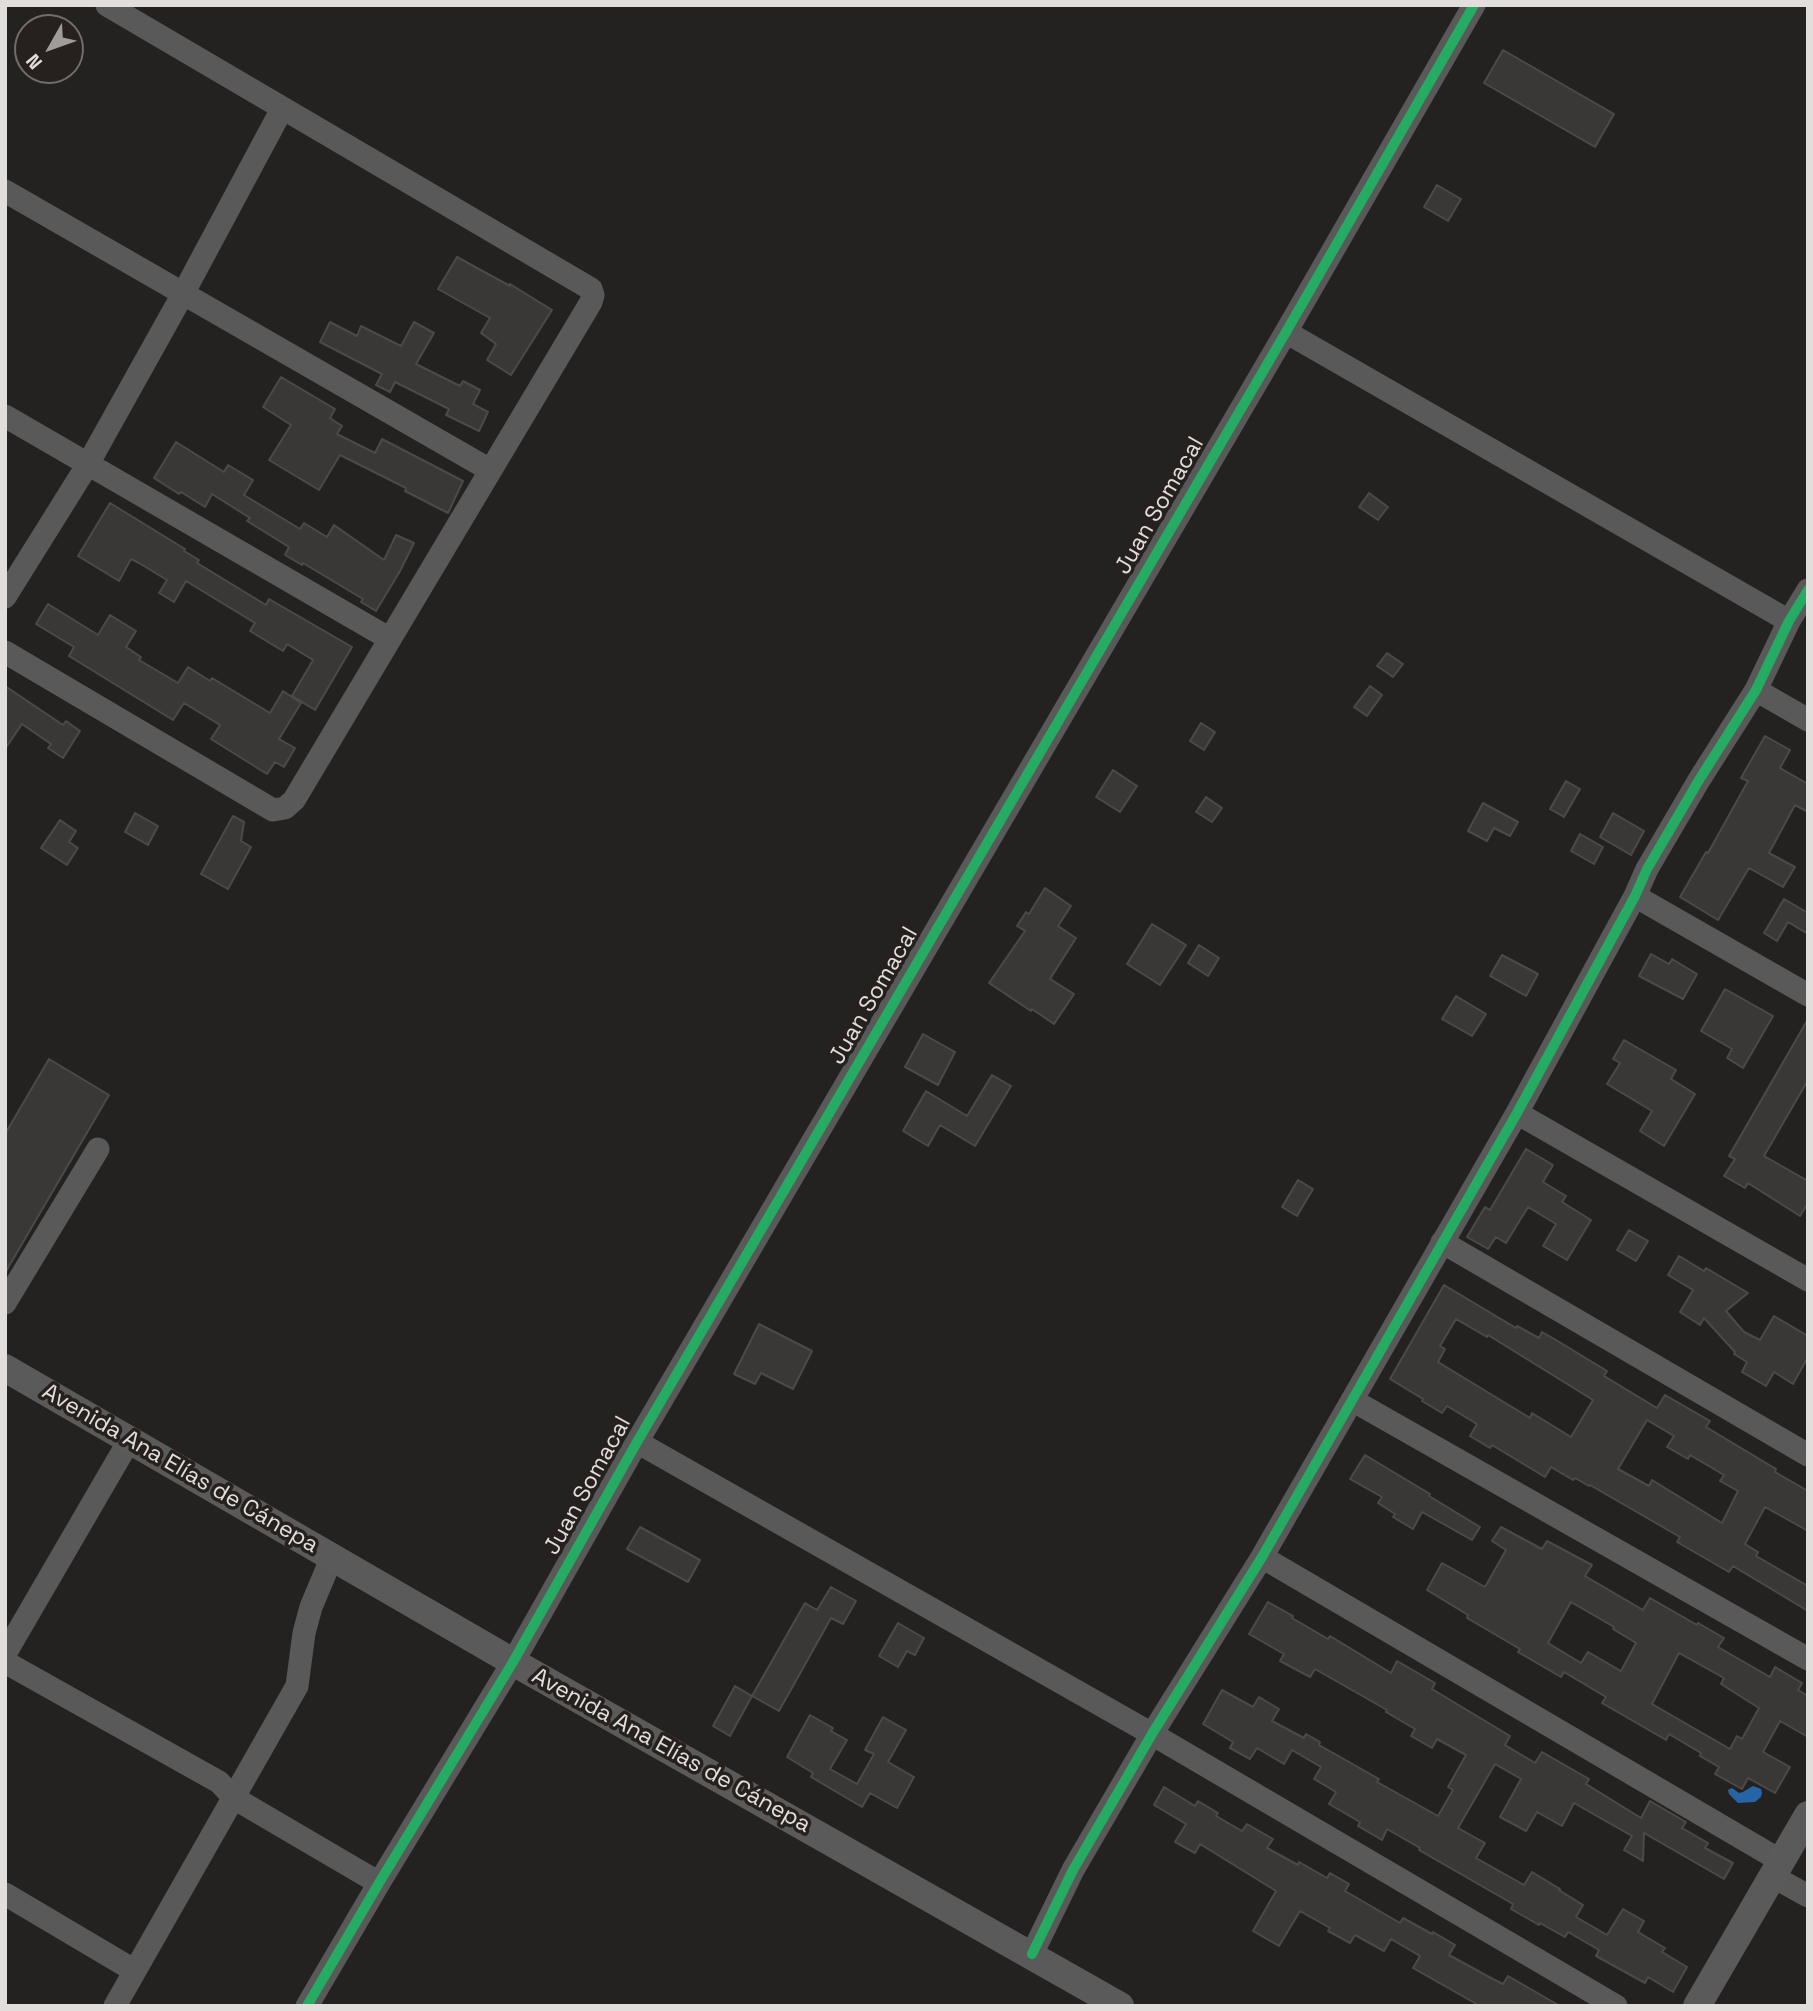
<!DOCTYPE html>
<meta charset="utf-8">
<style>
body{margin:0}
#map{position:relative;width:1813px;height:2011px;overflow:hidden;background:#242220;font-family:"Space Grotesk",sans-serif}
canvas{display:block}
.frame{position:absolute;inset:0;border:7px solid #e2dedc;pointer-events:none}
.north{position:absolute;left:14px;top:14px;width:70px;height:70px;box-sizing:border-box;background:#26211e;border:2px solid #716d6a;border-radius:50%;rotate:230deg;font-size:19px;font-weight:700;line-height:28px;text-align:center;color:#e2dedc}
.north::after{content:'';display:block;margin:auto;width:24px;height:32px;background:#a09c9a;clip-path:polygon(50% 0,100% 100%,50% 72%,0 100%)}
</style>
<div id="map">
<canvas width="1813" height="2011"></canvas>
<div class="frame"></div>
<div class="north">N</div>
</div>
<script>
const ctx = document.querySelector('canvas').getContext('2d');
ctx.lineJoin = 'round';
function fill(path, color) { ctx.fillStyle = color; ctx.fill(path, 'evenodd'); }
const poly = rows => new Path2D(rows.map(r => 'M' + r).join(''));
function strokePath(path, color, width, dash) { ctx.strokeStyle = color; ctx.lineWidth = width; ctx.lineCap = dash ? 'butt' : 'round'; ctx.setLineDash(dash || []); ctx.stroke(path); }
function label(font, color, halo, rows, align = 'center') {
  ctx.font = font + ' "Space Grotesk",sans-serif'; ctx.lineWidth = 7; ctx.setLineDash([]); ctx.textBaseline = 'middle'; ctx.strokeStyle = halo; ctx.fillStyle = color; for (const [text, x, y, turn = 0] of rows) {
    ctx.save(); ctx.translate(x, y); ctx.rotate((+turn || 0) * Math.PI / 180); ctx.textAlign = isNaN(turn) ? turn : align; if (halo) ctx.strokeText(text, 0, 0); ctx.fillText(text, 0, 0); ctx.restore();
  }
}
fill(poly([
 [1753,1786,1761,1789,1762,1793,1761,1797,1755,1802,1738,1803,1729,1794,1728,1790,1732,1788,1739,1793,1743,1792]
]), '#2665a5');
const building = poly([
 [1503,50,1614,114,1595,147,1484,83,1503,50],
 [1437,185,1461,199,1448,221,1424,207,1437,185],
 [457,257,510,286,510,284,552,310,511,375,487,360,496,344,481,333,490,318,438,289,457,257],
 [330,322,357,336,361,326,401,346,414,322,434,333,416,364,460,386,463,381,480,390,473,404,488,412,479,431,446,415,449,409,395,382,390,392,376,385,382,374,320,342,330,322],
 [281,377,335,409,330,418,342,426,337,434,375,453,382,439,463,481,448,513,405,491,406,488,340,455,319,490,269,460,291,425,263,407,281,377],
 [176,442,224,472,228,465,253,480,244,495,300,529,304,523,327,537,334,525,384,560,396,535,414,543,400,571,376,611,361,602,363,599,303,563,302,565,285,555,289,547,247,521,250,518,212,494,205,507,181,492,179,494,154,478,176,442],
 [1369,493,1388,507,1378,520,1359,507,1369,493],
 [110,503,185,549,184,551,199,560,197,563,266,605,269,599,352,647,315,710,292,696,313,660,287,644,283,651,250,631,255,623,186,581,174,602,159,593,167,580,139,563,131,559,119,581,78,556,110,503],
 [48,604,98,635,110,615,136,631,126,647,141,657,139,660,178,683,188,667,210,681,212,678,270,713,283,691,301,703,279,739,295,748,284,767,275,762,267,774,211,739,220,725,184,703,173,720,69,656,74,647,36,624,48,604],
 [1387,653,1403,664,1393,677,1377,666,1387,653],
 [5,686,63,725,66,721,80,731,63,758,48,748,51,744,22,724,5,749,5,686],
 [1370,686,1382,695,1367,716,1354,707,1370,686],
 [1201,723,1215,732,1204,750,1190,741,1201,723],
 [1765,736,1790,750,1780,768,1808,784,1808,812,1795,805,1769,853,1795,867,1783,887,1749,868,1718,920,1680,897,1706,852,1708,853,1748,781,1741,778,1765,736],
 [1113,770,1137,786,1120,812,1096,797,1113,770],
 [1566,781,1580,789,1564,817,1550,809,1566,781],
 [1206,797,1222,808,1212,822,1196,812,1206,797],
 [1483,803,1518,822,1510,836,1494,828,1487,841,1468,831,1483,803],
 [135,813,158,826,148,845,125,832,135,813],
 [1613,813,1644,831,1631,855,1600,837,1613,813],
 [233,816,244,822,241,841,251,847,228,889,201,874,233,816],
 [60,820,76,831,69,842,78,848,67,865,41,848,60,820],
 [1580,834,1603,847,1594,864,1571,851,1580,834],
 [1045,888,1071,906,1058,926,1076,938,1050,979,1074,994,1054,1024,1032,1009,1031,1011,989,983,1025,931,1017,926,1026,912,1029,914,1045,888],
 [1784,899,1808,913,1808,934,1788,922,1777,941,1764,933,1784,899],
 [1152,924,1186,945,1160,985,1127,964,1152,924],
 [1199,945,1219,958,1208,976,1188,963,1199,945],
 [1651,954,1669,964,1672,959,1697,974,1683,999,1639,976,1651,954],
 [1502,955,1538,974,1526,996,1490,976,1502,955],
 [1725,989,1773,1016,1743,1068,1727,1058,1732,1049,1701,1031,1725,989],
 [1456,996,1486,1014,1472,1036,1442,1019,1456,996],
 [1808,1019,1808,1080,1764,1156,1808,1181,1808,1203,1800,1216,1748,1183,1745,1188,1724,1176,1735,1159,1729,1156,1808,1019],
 [923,1034,955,1052,938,1085,905,1067,923,1034],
 [1624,1040,1676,1070,1671,1079,1695,1094,1664,1146,1640,1131,1652,1111,1607,1084,1620,1063,1613,1059,1624,1040],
 [49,1059,109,1095,5,1273,5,1134,49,1059],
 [992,1075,1011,1086,975,1146,940,1125,928,1146,903,1131,926,1091,967,1116,992,1075],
 [1526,1149,1553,1165,1543,1182,1566,1196,1562,1202,1591,1220,1567,1260,1543,1246,1556,1224,1528,1207,1506,1243,1496,1237,1488,1249,1467,1237,1485,1207,1490,1210,1526,1149],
 [1298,1180,1313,1189,1297,1216,1282,1207,1298,1180],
 [1629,1230,1648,1241,1636,1261,1617,1250,1629,1230],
 [1679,1256,1704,1271,1706,1268,1748,1293,1726,1311,1744,1332,1760,1340,1774,1316,1808,1336,1808,1357,1793,1384,1774,1372,1766,1386,1742,1372,1747,1362,1734,1354,1735,1352,1704,1318,1700,1325,1680,1312,1693,1290,1668,1275,1679,1256],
 [1444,1285,1516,1328,1517,1326,1539,1338,1542,1332,1556,1340,1607,1371,1604,1376,1657,1408,1665,1395,1710,1421,1706,1427,1776,1469,1775,1472,1808,1491,1808,1531,1765,1507,1745,1544,1758,1552,1756,1556,1808,1586,1808,1611,1733,1566,1729,1572,1677,1542,1680,1537,1590,1485,1589,1486,1575,1478,1573,1480,1551,1467,1545,1477,1492,1445,1490,1448,1470,1436,1477,1424,1447,1406,1442,1413,1422,1401,1423,1399,1390,1379,1444,1285],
 [1456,1319,1487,1337,1488,1335,1593,1400,1571,1437,1532,1413,1530,1418,1438,1362,1445,1349,1440,1346,1456,1319],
 [1647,1420,1674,1436,1667,1447,1688,1459,1690,1455,1724,1475,1720,1481,1738,1491,1722,1523,1652,1480,1649,1486,1618,1469,1647,1420],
 [759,1324,812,1351,793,1389,761,1373,755,1384,734,1374,759,1324],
 [1365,1455,1430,1494,1429,1496,1480,1527,1472,1540,1422,1512,1413,1529,1393,1517,1395,1514,1378,1503,1382,1497,1350,1479,1365,1455],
 [640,1527,700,1560,688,1582,627,1549,640,1527],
 [1501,1527,1542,1549,1547,1541,1592,1565,1585,1576,1643,1610,1650,1598,1697,1625,1698,1623,1724,1638,1718,1647,1770,1677,1775,1667,1802,1683,1798,1690,1808,1696,1808,1737,1780,1721,1763,1752,1790,1767,1775,1793,1748,1778,1742,1789,1715,1774,1719,1767,1700,1756,1701,1753,1669,1734,1666,1740,1602,1703,1606,1697,1564,1672,1561,1677,1518,1652,1520,1649,1467,1618,1468,1615,1427,1590,1442,1563,1485,1587,1506,1550,1492,1541,1501,1527],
 [1571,1602,1614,1627,1613,1629,1636,1643,1621,1671,1588,1652,1581,1663,1548,1643,1571,1602],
 [1679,1653,1724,1678,1721,1684,1759,1708,1742,1739,1737,1736,1730,1749,1652,1704,1679,1653],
 [831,1587,856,1601,843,1624,831,1618,779,1711,752,1696,805,1603,817,1610,831,1587],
 [1268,1602,1293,1616,1292,1618,1328,1639,1330,1636,1391,1673,1397,1661,1435,1683,1432,1689,1510,1736,1505,1745,1535,1763,1542,1752,1589,1779,1586,1784,1641,1818,1650,1801,1686,1822,1682,1828,1708,1843,1705,1848,1733,1863,1724,1879,1644,1833,1643,1861,1624,1850,1632,1836,1574,1803,1562,1826,1537,1812,1526,1831,1500,1817,1521,1779,1495,1764,1458,1828,1485,1843,1476,1858,1524,1885,1532,1872,1560,1889,1559,1890,1583,1905,1576,1917,1607,1935,1623,1909,1644,1921,1638,1932,1665,1948,1662,1952,1687,1967,1673,1992,1648,1977,1645,1983,1596,1956,1599,1950,1568,1932,1565,1937,1540,1923,1539,1925,1511,1909,1513,1904,1419,1850,1420,1848,1387,1829,1382,1840,1358,1826,1360,1822,1329,1804,1336,1792,1314,1779,1321,1767,1292,1750,1284,1764,1257,1748,1250,1759,1230,1748,1233,1742,1203,1724,1222,1690,1253,1707,1259,1697,1279,1709,1272,1721,1304,1738,1306,1734,1320,1742,1319,1745,1379,1779,1377,1782,1438,1816,1453,1790,1448,1787,1466,1755,1437,1739,1432,1748,1411,1736,1415,1729,1386,1712,1387,1710,1315,1669,1310,1677,1280,1661,1284,1654,1249,1634,1268,1602],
 [898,1623,924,1638,915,1655,907,1651,898,1667,879,1656,898,1623],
 [735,1686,752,1696,730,1736,713,1726,735,1686],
 [810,1715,833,1728,831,1731,847,1740,830,1769,857,1784,874,1754,865,1750,883,1717,906,1730,888,1762,914,1777,897,1808,870,1793,862,1807,811,1777,813,1773,787,1757,810,1715],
 [1164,1787,1195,1806,1198,1801,1218,1813,1216,1816,1242,1831,1247,1824,1273,1839,1267,1848,1298,1865,1299,1862,1327,1878,1330,1873,1349,1884,1345,1891,1400,1923,1403,1918,1432,1934,1433,1932,1455,1945,1449,1955,1491,1978,1503,1984,1508,1976,1560,2006,1480,2006,1413,1968,1420,1956,1391,1939,1384,1951,1355,1935,1350,1943,1328,1931,1330,1928,1300,1911,1279,1946,1253,1931,1276,1891,1200,1844,1195,1853,1175,1842,1186,1824,1154,1805,1164,1787]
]);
fill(building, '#3a3837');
strokePath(building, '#4c4a48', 2);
strokePath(poly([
 [5,191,490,470],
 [1286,332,1789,621],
 [5,416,390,639],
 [5,597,88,464,184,292,282,109],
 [5,652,273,810,285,808,294,800,591,302,593,295,591,289,107,5],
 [1756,690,1808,720],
 [1635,896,1808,995],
 [1517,1113,1808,1280],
 [1442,1242,1808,1455],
 [5,1303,98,1149],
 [1352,1400,1808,1659],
 [637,1442,1152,1734,1616,2006],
 [1262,1557,1781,1861],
 [5,1654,130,1439],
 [5,1662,219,1782,234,1798,379,1883],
 [1772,1876,1808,1896],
 [5,1894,135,1971],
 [1032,1954,1073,1870,1152,1734,1262,1557,1517,1113,1635,896,1647,869,1699,780,1756,690,1789,621,1808,590],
 [115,2006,297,1686,304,1633,311,1607,332,1557],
 [307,2006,379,1883,513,1662,637,1442,1286,332,1474,5]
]), '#5a595a', 23);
strokePath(poly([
 [5,1368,513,1662,1120,2006],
 [1697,2006,1808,1815]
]), '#5b5a5a', 28);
strokePath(poly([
 [1032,1954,1073,1870,1152,1734,1262,1557,1517,1113,1635,896,1647,869,1699,780,1756,690,1789,621,1808,590],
 [307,2006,379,1883,513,1662,637,1442,1286,332,1474,5]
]), '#26ab63', 10);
label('23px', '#e2dedc', '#26211e', [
 ["Juan Somacal",1160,506,-60],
 ["Juan Somacal",874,996,-60],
 ["Avenida Ana Elías de Cánepa",180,1469,30],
 ["Juan Somacal",588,1486,-61],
 ["Avenida Ana Elías de Cánepa",671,1751,29]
]);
</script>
